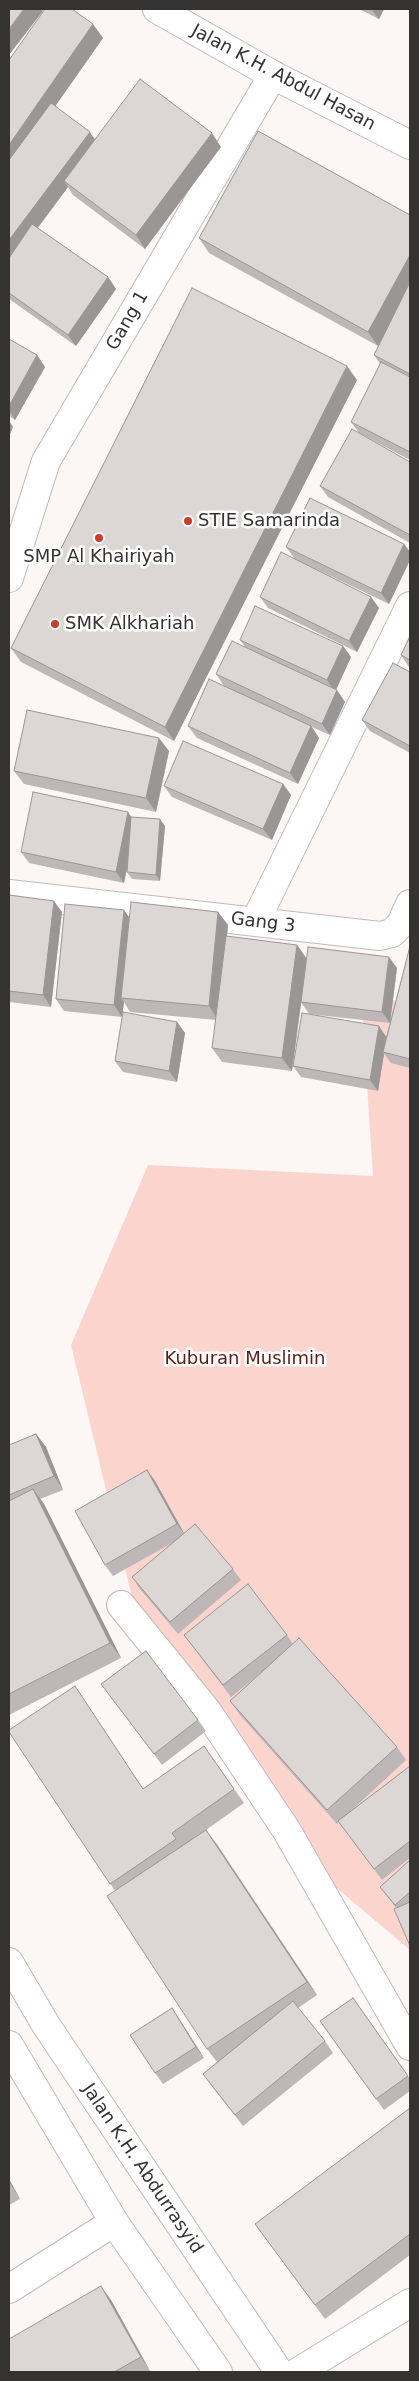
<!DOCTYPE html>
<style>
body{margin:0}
#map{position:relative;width:419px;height:2381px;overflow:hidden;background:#fcf6f5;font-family:"DejaVu Sans",sans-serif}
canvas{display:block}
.frame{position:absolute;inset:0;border:10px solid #353332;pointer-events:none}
</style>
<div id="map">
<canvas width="419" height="2381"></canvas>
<div class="frame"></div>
</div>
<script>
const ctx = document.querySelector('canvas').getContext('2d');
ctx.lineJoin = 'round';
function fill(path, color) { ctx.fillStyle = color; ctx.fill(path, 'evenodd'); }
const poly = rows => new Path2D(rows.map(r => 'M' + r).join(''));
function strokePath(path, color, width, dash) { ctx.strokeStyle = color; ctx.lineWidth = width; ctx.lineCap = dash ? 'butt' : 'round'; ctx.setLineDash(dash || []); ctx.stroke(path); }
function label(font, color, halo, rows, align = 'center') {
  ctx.font = font + ' "DejaVu Sans",sans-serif'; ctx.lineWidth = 5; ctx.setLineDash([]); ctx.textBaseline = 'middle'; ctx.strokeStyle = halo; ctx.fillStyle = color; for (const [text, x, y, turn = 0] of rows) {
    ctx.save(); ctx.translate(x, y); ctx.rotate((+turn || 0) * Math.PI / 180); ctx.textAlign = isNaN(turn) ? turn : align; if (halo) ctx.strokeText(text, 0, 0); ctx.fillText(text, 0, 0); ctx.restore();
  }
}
fill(poly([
 [361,993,410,1004,410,1950,294,1852,139,1626,71,1345,148,1165,373,1176]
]), '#fbd5cd');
const street = poly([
 [9,578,46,461,273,75],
 [9,894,380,936,392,933,401,924,410,904],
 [255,922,410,606],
 [121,1605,207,1711,287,1831,410,2046],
 [9,2289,114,2222],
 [298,2372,410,2303]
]);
const secondary = poly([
 [157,9,273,75,410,145],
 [9,1962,46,2025,279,2372],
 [9,2045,114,2222,218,2372]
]);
strokePath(street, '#c0bbba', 30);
strokePath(secondary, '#c0bbba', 30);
strokePath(street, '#fff', 28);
strokePath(secondary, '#fff', 28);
fill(poly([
 [359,9,384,9,379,19],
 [103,38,55,106,95,139,221,147,145,249,73,195,68,187,38,228,108,277,116,289,76,346,9,299,9,60],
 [410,215,410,460,359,433,351,422,380,364,374,355,378,346,209,253,199,238],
 [9,339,37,355,45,367,15,420,9,416],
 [357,380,174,741,21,662,11,648],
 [410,462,410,543,328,497,320,486],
 [404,544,410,552,410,560,389,604,310,566,371,597,379,608,357,652,268,608,260,597,294,558,286,547],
 [410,636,410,668,409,667,401,655],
 [240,640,343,646,351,657,336,690,345,702,330,735,312,727,319,738,298,784,197,738,188,726,224,686,216,674,245,647],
 [410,672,410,753,370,731,362,720],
 [169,751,156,812,24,784,14,771],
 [283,784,291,795,272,840,172,797,164,786],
 [128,812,131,817,165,826,160,881,132,879,127,872,127,867,124,883,29,863,21,852],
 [9,895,62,912,51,1007,9,1002],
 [218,912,228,925,227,936,306,958,397,968,390,1023,309,1014,301,1002,292,1071,222,1062,212,1048,216,1020,130,1012,124,1002,122,1017,64,1011,56,999,129,917],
 [410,946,410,1068,391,1063,384,1054,378,1091,301,1077,293,1066,386,1037],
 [177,1022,185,1033,177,1082,123,1072,115,1061],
 [36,1434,46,1447,63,1490,40,1499,44,1504,121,1658,9,1715,9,1445],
 [147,1470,155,1481,184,1533,233,1569,241,1580,178,1634,140,1589,132,1577,174,1542,113,1576,105,1565],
 [184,1635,287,1635,293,1644,397,1747,406,1760,352,1810,410,1766,410,1858,382,1880,339,1822,337,1824,240,1715,230,1701,262,1672,231,1697],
 [101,1684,198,1720,206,1731,162,1765],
 [75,1686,143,1789,204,1746,244,1803,206,1830,317,1995,298,2008,325,2041,333,2053,243,2126,211,2085,203,2074,217,2062,207,2049,115,1891,9,1732],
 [410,1860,410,1946,396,1908,380,1887],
 [353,1998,410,2079,410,2091,384,2110,320,2021],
 [172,2008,204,2058,163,2084,155,2073],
 [410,2108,410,2255,325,2319,255,2224],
 [9,2179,20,2199,9,2205],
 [111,2300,150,2371,148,2372,9,2372]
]), '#bdb8b7');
fill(poly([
 [24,9,41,9,43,11,9,55,9,29],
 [371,9,384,9,379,19],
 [93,24,103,38,10,171,9,169,9,145],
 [90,132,99,146,64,181,68,187,9,266,9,240],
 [212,133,221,147,145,249,136,235],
 [410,255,410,288,378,346,368,332],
 [108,277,116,289,76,346,68,335],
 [37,355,45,367,15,420,9,410,9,406],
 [347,366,357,380,174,741,165,727],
 [9,421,13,427,9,437],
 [9,496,10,499,9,529],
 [404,544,410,552,410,560,389,604,381,593],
 [371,597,379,608,357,652,349,641],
 [343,646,351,657,335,692,327,680],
 [337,690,345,702,330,735,322,724],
 [311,726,319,738,298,784,290,773],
 [159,738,169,751,156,812,146,798],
 [283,784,291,795,272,840,263,829],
 [128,812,136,824,124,883,116,872],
 [160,819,165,826,160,881,156,875],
 [54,901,62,912,51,1007,43,995],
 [124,910,132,921,121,998,124,1002,122,1017,114,1005],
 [218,912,228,925,218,1020,209,1006],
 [297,945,307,959,292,1071,282,1058],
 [389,957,397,968,390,1023,382,1012],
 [177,1022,185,1033,177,1082,169,1071],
 [379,1026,387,1038,383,1052,384,1054,378,1091,370,1080],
 [36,1434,46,1447,63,1490,54,1476],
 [147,1470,155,1481,185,1535,177,1524],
 [33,1489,44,1504,121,1658,110,1643],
 [75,1686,84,1700,152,1803,143,1789],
 [206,1830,216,1843,317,1995,307,1982],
 [172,2008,180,2020,204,2058,196,2047],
 [9,2179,20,2199,9,2182],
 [101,2286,111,2300,150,2371,141,2357]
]), '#9a9695');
const building = poly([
 [9,9,24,9,9,29,9,9],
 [45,9,72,9,93,24,9,145,9,60,45,9],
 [140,79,212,133,136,235,64,181,140,79],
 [51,103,90,132,9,240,9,160,51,103],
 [258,131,410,215,410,255,368,332,199,238,258,131],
 [32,224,108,277,68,335,9,293,9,258,32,224],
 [410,282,410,374,374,355,410,282],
 [192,288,347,366,165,727,11,648,192,288],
 [9,339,37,355,9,406,9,339],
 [381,362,410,377,410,452,351,422,381,362],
 [352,429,410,462,410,535,320,486,352,429],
 [310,498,404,544,381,593,286,547,310,498],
 [281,552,371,597,349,641,260,597,281,552],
 [255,606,343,646,327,680,240,640,255,606],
 [410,636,410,660,401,655,410,636],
 [232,641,337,690,322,724,216,674,232,641],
 [393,663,410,672,410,746,362,720,393,663],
 [209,679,311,726,290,773,188,726,209,679],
 [27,710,159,738,146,798,14,771,27,710],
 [183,741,283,784,263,829,164,786,183,741],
 [33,792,128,812,116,872,21,852,33,792],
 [131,817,160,819,156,875,127,872,131,817],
 [9,895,54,901,43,995,9,991,9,895],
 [131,902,218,912,209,1006,121,998,131,902],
 [65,904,124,910,114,1005,56,999,65,904],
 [226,936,297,945,282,1058,212,1048,226,936],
 [410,946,410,1059,383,1052,410,946],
 [308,947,389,957,382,1012,301,1002,308,947],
 [123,1012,177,1022,169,1071,115,1061,123,1012],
 [302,1013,379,1026,370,1080,293,1066,302,1013],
 [36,1434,54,1476,9,1495,9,1445,36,1434],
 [147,1470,177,1524,105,1565,75,1511,147,1470],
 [33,1489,110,1643,9,1694,9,1501,33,1489],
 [195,1524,233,1569,170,1622,132,1577,195,1524],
 [248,1584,287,1635,223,1685,184,1635,248,1584],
 [299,1638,397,1747,327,1810,230,1701,299,1638],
 [146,1651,198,1720,154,1754,101,1684,146,1651],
 [75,1686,143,1789,204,1746,234,1789,172,1833,176,1839,110,1884,9,1732,9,1730,75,1686],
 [410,1766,410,1841,374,1869,338,1821,410,1766],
 [206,1830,307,1982,207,2049,107,1896,206,1830],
 [410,1860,410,1892,395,1905,380,1887,410,1860],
 [410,1902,410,1946,394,1909,410,1902],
 [353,1998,408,2076,376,2099,320,2021,353,1998],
 [293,2001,325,2041,235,2115,203,2074,293,2001],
 [172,2008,196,2047,155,2073,130,2035,172,2008],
 [410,2108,410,2234,315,2305,255,2224,410,2108],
 [101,2286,141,2357,114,2372,9,2372,9,2339,101,2286]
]);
fill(building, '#dcd6d5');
strokePath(building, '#9a9695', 1);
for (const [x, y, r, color] of [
 [188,521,5,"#ca3d2b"],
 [99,538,5,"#ca3d2b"],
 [55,624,5,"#ca3d2b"]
]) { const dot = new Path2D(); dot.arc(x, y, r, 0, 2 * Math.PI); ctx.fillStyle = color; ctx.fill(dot); strokePath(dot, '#fff', 2); }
label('18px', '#353332', '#fff', [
 ["Jalan K.H. Abdul Hasan",283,78,28],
 ["Gang 1",128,321,-60],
 ["Gang 3",263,923,7],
 ["Jalan K.H. Abdurrasyid",142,2169,56]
]);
label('18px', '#353332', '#fff', [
 ["STIE Samarinda",198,521],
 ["SMP Al Khairiyah",99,557,"center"],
 ["SMK Alkhariah",65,624]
], 'left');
label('18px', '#5b1c13', '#fff', [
 ["Kuburan Muslimin",245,1359]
]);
</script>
